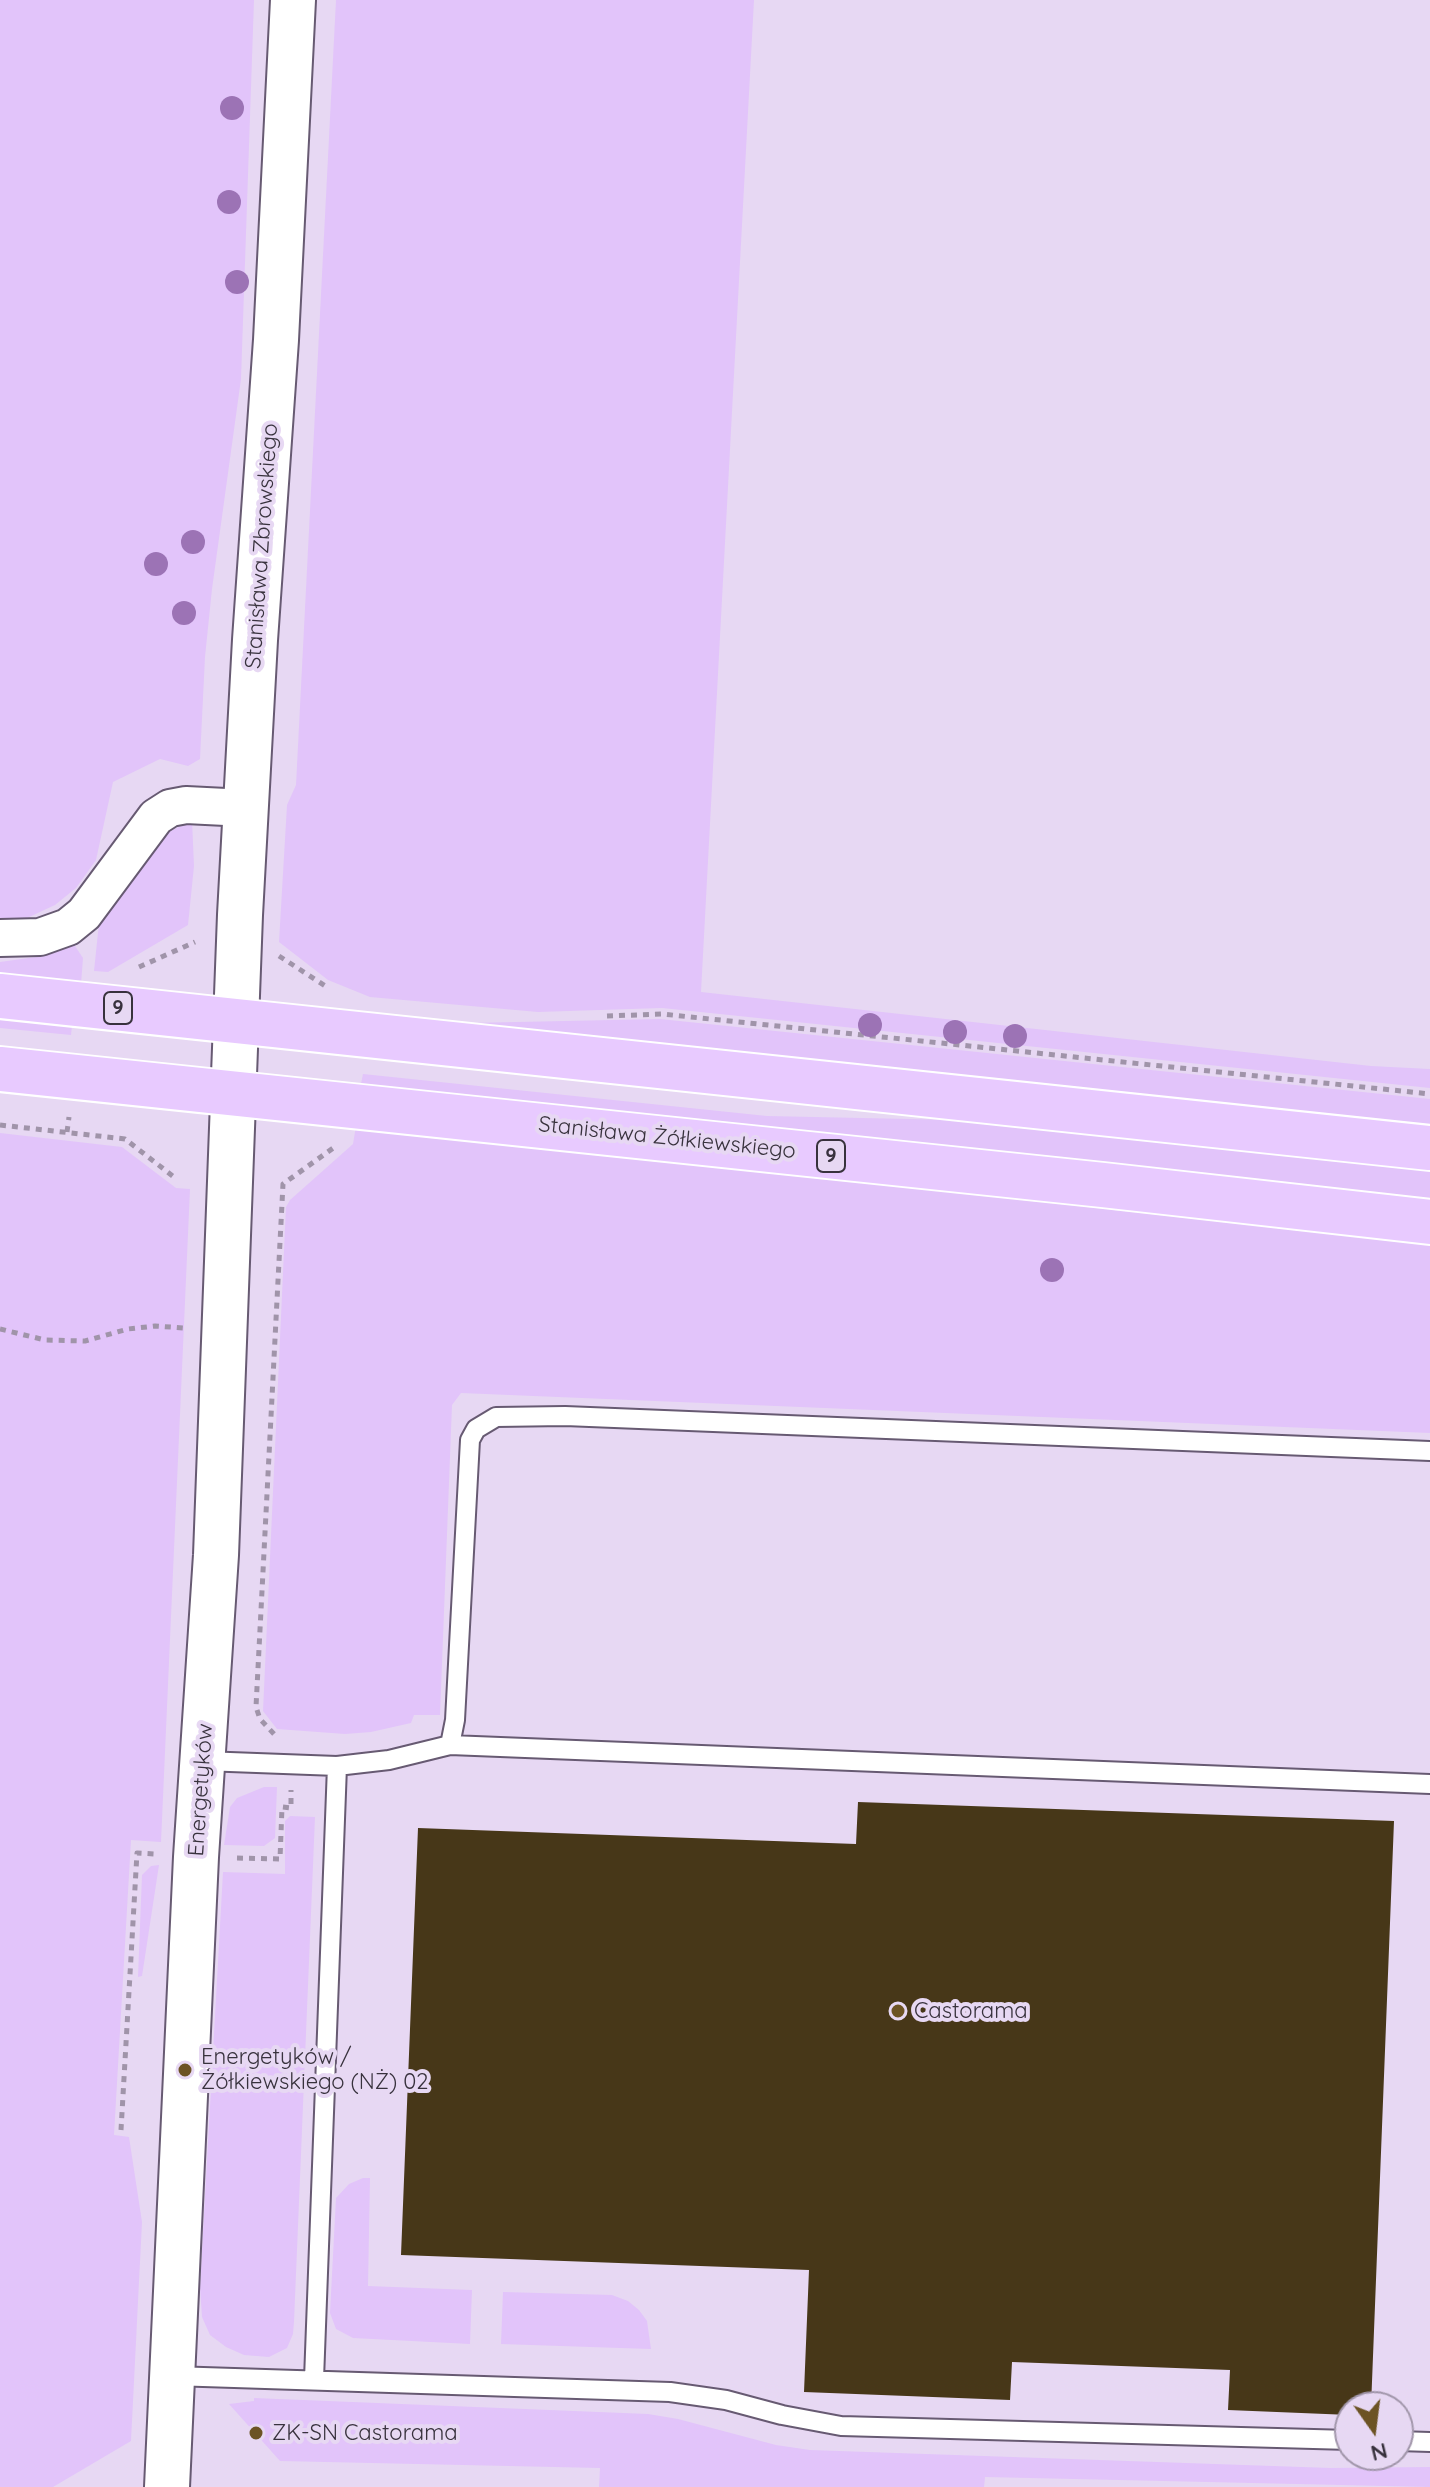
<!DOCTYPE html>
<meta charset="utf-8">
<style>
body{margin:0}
#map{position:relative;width:1430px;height:2487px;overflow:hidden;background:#e7d8f3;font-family:Quicksand,sans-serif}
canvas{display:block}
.north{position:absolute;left:1334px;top:2391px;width:80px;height:80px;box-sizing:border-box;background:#e7d8f3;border:2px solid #a196aa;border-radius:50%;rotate:166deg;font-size:22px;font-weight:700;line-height:32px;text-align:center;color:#38323d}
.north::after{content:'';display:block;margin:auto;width:28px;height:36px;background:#6c5324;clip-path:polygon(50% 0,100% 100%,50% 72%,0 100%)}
</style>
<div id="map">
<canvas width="1430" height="2487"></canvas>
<div class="north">N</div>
</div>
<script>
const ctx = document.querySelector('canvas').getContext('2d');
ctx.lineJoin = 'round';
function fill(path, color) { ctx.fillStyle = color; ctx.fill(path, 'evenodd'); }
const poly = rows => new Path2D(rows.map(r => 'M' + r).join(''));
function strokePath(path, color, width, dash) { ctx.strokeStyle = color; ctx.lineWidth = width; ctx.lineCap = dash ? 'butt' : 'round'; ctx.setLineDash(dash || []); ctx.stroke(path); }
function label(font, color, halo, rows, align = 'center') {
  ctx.font = font + ' Quicksand,sans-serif'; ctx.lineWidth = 8; ctx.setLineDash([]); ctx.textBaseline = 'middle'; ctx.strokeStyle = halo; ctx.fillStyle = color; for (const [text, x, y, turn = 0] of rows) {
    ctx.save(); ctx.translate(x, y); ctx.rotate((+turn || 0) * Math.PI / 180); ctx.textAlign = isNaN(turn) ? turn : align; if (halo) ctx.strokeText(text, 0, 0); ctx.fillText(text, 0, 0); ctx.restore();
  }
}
fill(poly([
 [0,0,254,0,241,379,212,589,205,657,200,759,188,766,160,759,113,782,96,860,76,888,55,905,27,918,0,921],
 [336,0,754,0,701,992,1371,1066,1430,1069,1430,1088,662,1008,538,1012,370,997,328,980,279,942,287,805,296,785],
 [192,820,194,866,188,925,108,972,94,971,99,923,165,834],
 [73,943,83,958,81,984,0,975,0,962,43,956,54,952,52,948],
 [0,1017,72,1025,71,1035,0,1028],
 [660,1019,1430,1099,1430,1127,469,1026,469,1023],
 [363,1074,767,1116,957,1120,1430,1170,1430,1200,361,1084],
 [356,1126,1430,1245,1430,1433,461,1393,452,1405,440,1715,414,1715,411,1723,371,1732,345,1734,277,1729,263,1711,286,1207,290,1200,353,1144],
 [0,1133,122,1147,176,1188,190,1189,161,1842,131,1840,114,2135,129,2137,142,2222,131,2441,53,2487,0,2487],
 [264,1787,277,1787,275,1838,264,1846,224,1845,230,1807,237,1798],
 [290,1816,315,1817,294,2322,293,2334,287,2348,269,2357,244,2355,226,2347,210,2335,202,2317,200,2287,223,1872,285,1874,285,1821],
 [159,1865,142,1976,138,1977,142,1875,151,1866],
 [363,2178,370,2178,368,2286,472,2290,470,2344,353,2338,336,2329,330,2313,336,2198,349,2184],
 [503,2292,612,2295,628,2301,639,2310,647,2321,651,2349,501,2344],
 [254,2398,648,2414,678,2419,776,2445,810,2450,1331,2468,1430,2467,1430,2487,985,2477,984,2487,599,2487,600,2468,280,2461,229,2404,254,2401]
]), '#e2c4fa');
fill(poly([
 [858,1802,1394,1821,1371,2407,1350,2407,1350,2415,1228,2410,1230,2370,1012,2362,1010,2400,804,2392,809,2270,401,2255,418,1828,856,1844]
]), '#473718');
const lane = poly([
 [450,1745,455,1720,470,1440,476,1429,496,1417,565,1416,1430,1451],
 [203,1761,337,1766,389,1760,450,1745,1430,1784],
 [172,2376,670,2392,726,2400,782,2415,841,2426,1350,2440],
 [314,2379,337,1766],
 [1398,2441,1430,2442]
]);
const street = poly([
 [0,938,40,937,68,927,84,914,156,817,170,808,186,805,246,808]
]);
const secondary = poly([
 [167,2487,196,1857,216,1555,240,915,255,640,276,340,293,0]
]);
const primary = poly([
 [0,996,1430,1148],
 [0,1069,1103,1185,1430,1222]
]);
strokePath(lane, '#675a72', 22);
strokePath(street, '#675a72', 40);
strokePath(secondary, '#675a72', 48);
strokePath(primary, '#fff', 48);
strokePath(poly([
 [279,956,327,987],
 [139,967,195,942],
 [607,1016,662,1014,1430,1094],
 [0,1125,125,1139,174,1177],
 [67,1132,69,1117],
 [0,1329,45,1340,85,1341,128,1329,155,1326,184,1328],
 [274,1734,260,1719,256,1707,283,1184,336,1146],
 [237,1858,280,1859,282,1807,291,1808,291,1790],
 [121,2130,137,1853,155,1854]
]), '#a094a9', 5, [6, 6]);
strokePath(lane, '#fff', 18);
strokePath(street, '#fff', 36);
strokePath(secondary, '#fff', 44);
strokePath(primary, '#e8caff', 44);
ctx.fillStyle = '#9c73b5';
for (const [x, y] of [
 [232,108],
 [229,202],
 [237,282],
 [193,542],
 [156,564],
 [184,613],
 [870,1025],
 [955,1032],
 [1015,1036],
 [1052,1270]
]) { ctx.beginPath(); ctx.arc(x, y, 12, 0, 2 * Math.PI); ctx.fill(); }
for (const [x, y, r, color] of [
 [898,2011,8,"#6c5324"],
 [185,2070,8,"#6c5324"],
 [256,2433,8,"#6c5324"]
]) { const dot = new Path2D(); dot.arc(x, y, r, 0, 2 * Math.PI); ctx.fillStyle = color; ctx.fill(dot); strokePath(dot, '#e7d8f3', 3); }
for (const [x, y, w] of [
 [118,1008,28],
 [831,1156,28]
]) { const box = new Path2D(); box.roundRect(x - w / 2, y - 16, w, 32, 6); ctx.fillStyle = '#e7d8f3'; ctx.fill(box); strokePath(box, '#38323d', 2); }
label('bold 20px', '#38323d', null, [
 ["9",118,1008],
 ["9",831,1156]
]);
label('22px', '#38323d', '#e7d8f3', [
 ["Stanisława Zbrowskiego",262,546,-86],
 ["Stanisława Żółkiewskiego",667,1138,6],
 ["Energetyków",201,1790,-86]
]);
label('22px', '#38323d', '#e7d8f3', [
 ["Castorama",914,2011],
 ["Energetyków /",201,2057],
 ["Żółkiewskiego (NŻ) 02",201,2082],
 ["ZK-SN Castorama",272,2433]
], 'left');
</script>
